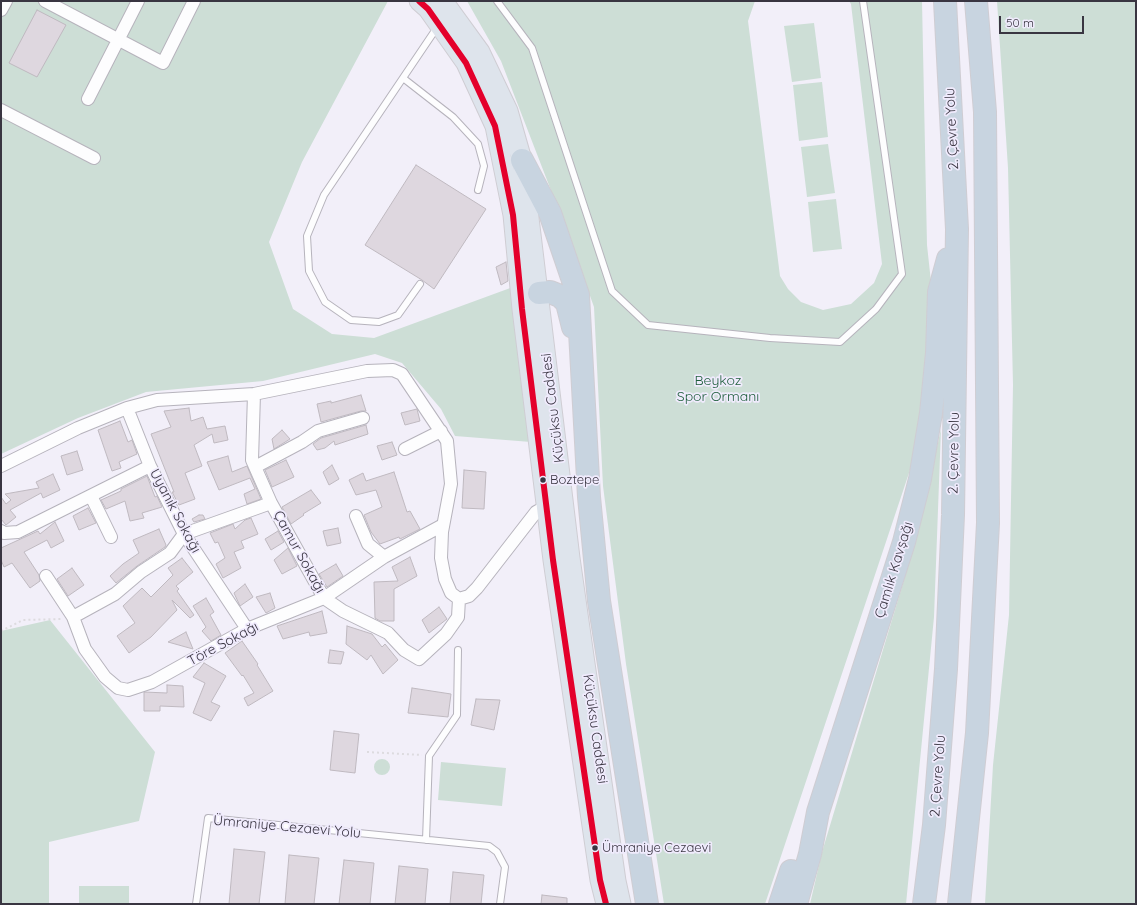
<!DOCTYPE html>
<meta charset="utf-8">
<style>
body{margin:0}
#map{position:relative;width:1137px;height:905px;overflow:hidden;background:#f2eff9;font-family:Quicksand,sans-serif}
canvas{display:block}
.frame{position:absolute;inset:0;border:2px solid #393541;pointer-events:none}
.scale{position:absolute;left:999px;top:16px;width:85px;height:18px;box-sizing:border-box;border:2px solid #393541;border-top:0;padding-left:5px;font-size:12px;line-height:14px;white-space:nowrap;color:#393541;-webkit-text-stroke:3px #f0ebfd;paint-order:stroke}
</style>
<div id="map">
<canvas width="1137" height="905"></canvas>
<div class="frame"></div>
<div class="scale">50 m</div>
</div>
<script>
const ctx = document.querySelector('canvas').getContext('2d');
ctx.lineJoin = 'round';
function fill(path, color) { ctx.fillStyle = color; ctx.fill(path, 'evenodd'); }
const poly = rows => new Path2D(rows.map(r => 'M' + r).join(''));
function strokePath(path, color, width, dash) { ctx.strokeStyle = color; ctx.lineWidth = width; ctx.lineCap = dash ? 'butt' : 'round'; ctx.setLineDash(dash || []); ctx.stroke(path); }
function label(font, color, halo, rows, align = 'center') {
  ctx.font = font + ' Quicksand,sans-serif'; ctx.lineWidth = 3.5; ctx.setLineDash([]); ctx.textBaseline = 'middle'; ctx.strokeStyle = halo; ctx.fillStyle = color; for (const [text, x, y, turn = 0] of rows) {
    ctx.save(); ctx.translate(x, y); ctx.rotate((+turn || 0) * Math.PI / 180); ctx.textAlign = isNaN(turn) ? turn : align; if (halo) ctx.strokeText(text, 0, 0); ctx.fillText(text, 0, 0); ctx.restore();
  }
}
fill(poly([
 [1,1,388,1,302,162,269,242,293,309,332,334,374,338,513,287,531,442,455,436,441,409,402,363,375,354,263,381,146,392,78,418,1,454],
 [467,1,755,1,748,21,780,276,788,289,801,302,823,310,851,304,874,283,882,264,851,4,849,1,922,1,927,245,931,282,925,391,913,461,765,904,664,904,626,664,603,486,594,307,569,237,501,61],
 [997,1,1136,1,1136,904,985,904,993,765,1009,615,1013,385,1008,168],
 [814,23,821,78,792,82,784,26],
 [822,82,828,137,799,141,793,85],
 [828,144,835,193,807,197,801,147],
 [836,199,842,249,813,252,808,202],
 [941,429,934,617,906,904,810,904,822,852,904,580,926,496],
 [50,620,155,752,139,821,49,842,49,904,1,904,1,631],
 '374 767a8 8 0 1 1 16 0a8 8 0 1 1-16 0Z',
 [441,762,506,768,502,806,438,800],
 [79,886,129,886,129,904,79,904]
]), '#cdded6');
const building = poly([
 [37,10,66,25,37,77,9,63,37,10],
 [416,165,486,209,434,289,422,280,365,245,416,165],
 [506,262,508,281,501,285,496,267,506,262],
 [361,395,366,411,361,411,321,422,317,404,331,401,331,403,361,395],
 [189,408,191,421,203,417,207,429,225,426,228,440,214,443,212,434,194,445,202,466,185,473,195,499,179,505,172,492,174,492,151,434,171,427,164,411,189,408],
 [417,409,420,421,405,425,401,413,417,409],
 [120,421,128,442,132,440,137,454,119,462,121,468,112,471,98,430,120,421],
 [366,425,368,434,335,445,334,441,325,448,317,450,313,444,321,438,366,425],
 [282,430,290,439,274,449,272,439,282,430],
 [392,442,397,455,382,460,377,446,392,442],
 [77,451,83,470,67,475,61,456,77,451],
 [228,456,232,472,247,466,261,499,247,504,244,494,255,489,250,478,219,490,207,462,228,456],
 [286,460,294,477,272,487,265,470,286,460],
 [332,465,339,479,329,485,323,472,332,465],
 [464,470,486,472,484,509,462,508,464,470],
 [394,472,407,512,410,511,420,529,400,539,399,537,380,544,371,532,364,515,382,507,376,490,356,495,349,480,363,473,366,481,394,472],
 [53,474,60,490,43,498,41,493,10,510,16,517,6,525,1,519,1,497,6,504,11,500,5,494,39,488,36,482,53,474],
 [147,476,155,497,157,496,162,507,142,513,144,518,130,521,125,501,106,509,101,500,121,491,121,489,147,476],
 [311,490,321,503,303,514,304,515,291,524,282,507,311,490],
 [88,508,96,523,79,530,73,516,88,508],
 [199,515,203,515,205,519,194,522,192,519,199,515],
 [251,518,258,534,241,541,244,548,234,552,241,568,223,578,216,564,225,558,218,542,215,543,210,533,233,524,235,529,245,520,251,518],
 [55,522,64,541,51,548,47,540,24,552,39,575,40,581,30,588,12,563,4,567,1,560,1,548,38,531,40,534,55,522],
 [338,528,341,543,327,546,323,531,338,528],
 [159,529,166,545,165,547,137,566,116,583,110,576,123,564,139,553,133,540,159,529],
 [278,531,284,542,271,550,265,539,278,531],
 [288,548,297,566,282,574,274,560,288,548],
 [410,557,417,576,394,589,394,621,380,621,375,618,374,582,398,581,392,567,410,557],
 [182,558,193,572,176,586,179,589,177,591,194,615,190,618,172,600,177,610,151,637,129,653,117,636,135,623,123,606,142,588,151,597,173,575,168,568,182,558],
 [336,564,343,576,327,587,319,574,336,564],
 [72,568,84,585,68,596,57,579,72,568],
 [245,584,253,597,240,606,234,593,245,584],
 [270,593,275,608,266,613,256,597,270,593],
 [206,598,214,612,210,615,221,635,211,641,202,631,206,627,193,606,206,598],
 [439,607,447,619,429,633,422,620,439,607],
 [322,611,327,633,310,636,309,632,283,639,277,626,322,611],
 [347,626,372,634,382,647,385,644,398,660,383,674,371,655,367,660,346,644,347,626],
 [186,632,193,649,168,642,186,632],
 [242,641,258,664,257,665,273,691,248,706,244,698,254,693,243,675,242,676,225,653,242,641],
 [330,650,344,652,341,664,328,663,330,650],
 [204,663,226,676,211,702,220,706,211,721,193,713,205,683,193,677,204,663],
 [167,685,183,686,184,707,160,706,160,711,144,711,144,692,167,693,167,685],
 [412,688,451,694,448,717,408,713,412,688],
 [476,699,500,700,494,730,471,725,476,699],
 [334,731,359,734,355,773,330,770,334,731],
 [234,849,265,852,259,904,229,904,234,849],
 [289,855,319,858,314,904,285,904,289,855],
 [344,860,374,863,370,904,339,904,344,860],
 [399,866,428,869,425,904,395,904,399,866],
 [453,872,484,875,481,904,450,904,453,872],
 [542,895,567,898,567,904,541,904,542,895]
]);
fill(building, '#ded7df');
strokePath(building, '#bfb9c0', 1);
const service = poly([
 [497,1,532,48,612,291,648,325,770,338,840,342,876,309,902,274,863,1],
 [403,78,453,117,478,144,484,166,478,190],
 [420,284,398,315,379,322,351,320,325,302,309,271,307,236,324,195,438,26],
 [426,840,429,756,457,715,458,650],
 [196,904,208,818,489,846,497,852,505,867,500,904]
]);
const minor = poly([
 [45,1,163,63,194,1],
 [1,10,6,1],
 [88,99,138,1],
 [1,110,94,158],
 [254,394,252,460,271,503,324,598,343,611,388,633,404,650,419,659,446,634,458,617,459,599],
 [127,408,150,466,184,534,247,629],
 [405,449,441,431],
 [1,466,78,428,127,408,157,400,254,394,367,371,393,370,402,374,447,441,451,484,442,532,441,558,445,579,451,593,459,599,469,596,477,588,536,512,547,506],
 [255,467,302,442,318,431,363,418],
 [91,496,111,537],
 [356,516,368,544,384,557],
 [1,531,4,533,18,532,150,466],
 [46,576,73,617,85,649,105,677,118,688,128,690,152,682,247,629,324,598,384,557,443,525],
 [73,617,115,594,141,572,170,553,184,534,271,503]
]);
const primary = poly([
 [419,1,428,9,466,63,495,126,513,215,522,309,553,560,600,880,606,904],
 [443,1,480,52,508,111,522,160,570,558,616,881,621,904]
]);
const motorway = poly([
 [522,160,550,213,578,295,589,497,599,601,647,904],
 [539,293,550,292,560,296,567,303,573,327],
 [780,904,791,871],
 [796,904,810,854,818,812,904,542,920,479,931,413,937,353,939,292,948,259],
 [924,904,934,825,946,669,953,515,957,229,945,1],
 [959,904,977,733,988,523,985,112,976,1]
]);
strokePath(service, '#b6b3bc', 8);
strokePath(minor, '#b6b3bc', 14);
strokePath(primary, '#cfcdd3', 21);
strokePath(motorway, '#cfcdd3', 24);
strokePath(poly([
 [1,631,23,620,61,619],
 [367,752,422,755]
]), '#dddbdf', 2, [2, 3]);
strokePath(service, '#fdfdfe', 6);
strokePath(minor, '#fdfdfe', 12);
strokePath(primary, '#dee4ec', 19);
strokePath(motorway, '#c8d4e0', 22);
strokePath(poly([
 [419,1,428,9,466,63,495,126,513,215,522,309,553,560,600,880,606,904]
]), '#e4002b', 6);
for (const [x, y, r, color] of [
 [543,480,3.5,"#393541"],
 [595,848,3.5,"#393541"]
]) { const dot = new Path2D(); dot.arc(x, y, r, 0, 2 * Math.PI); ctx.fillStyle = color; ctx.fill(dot); strokePath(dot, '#f0ebfd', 1.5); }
label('13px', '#393541', '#f0ebfd', [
 ["Boztepe",550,480],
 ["Ümraniye Cezaevi",602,848]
], 'left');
label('14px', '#393541', '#f0ebfd', [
 ["2. Çevre Yolu",952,129,-93],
 ["Küçüksu Caddesi",553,408,-97],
 ["2. Çevre Yolu",954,453,-89],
 ["Uyanık Sokağı",175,511,62],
 ["Çamur Sokağı",299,552,61],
 ["Çamlık Kavşağı",894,570,-73],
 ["Töre Sokağı",223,644,-28],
 ["Küçüksu Caddesi",595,729,82],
 ["2. Çevre Yolu",938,776,-86],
 ["Ümraniye Cezaevi Yolu",287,827,5]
]);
label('14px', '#1f5f3c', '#f0ebfd', [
 ["Beykoz",718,381],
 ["Spor Ormanı",718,397]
]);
</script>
